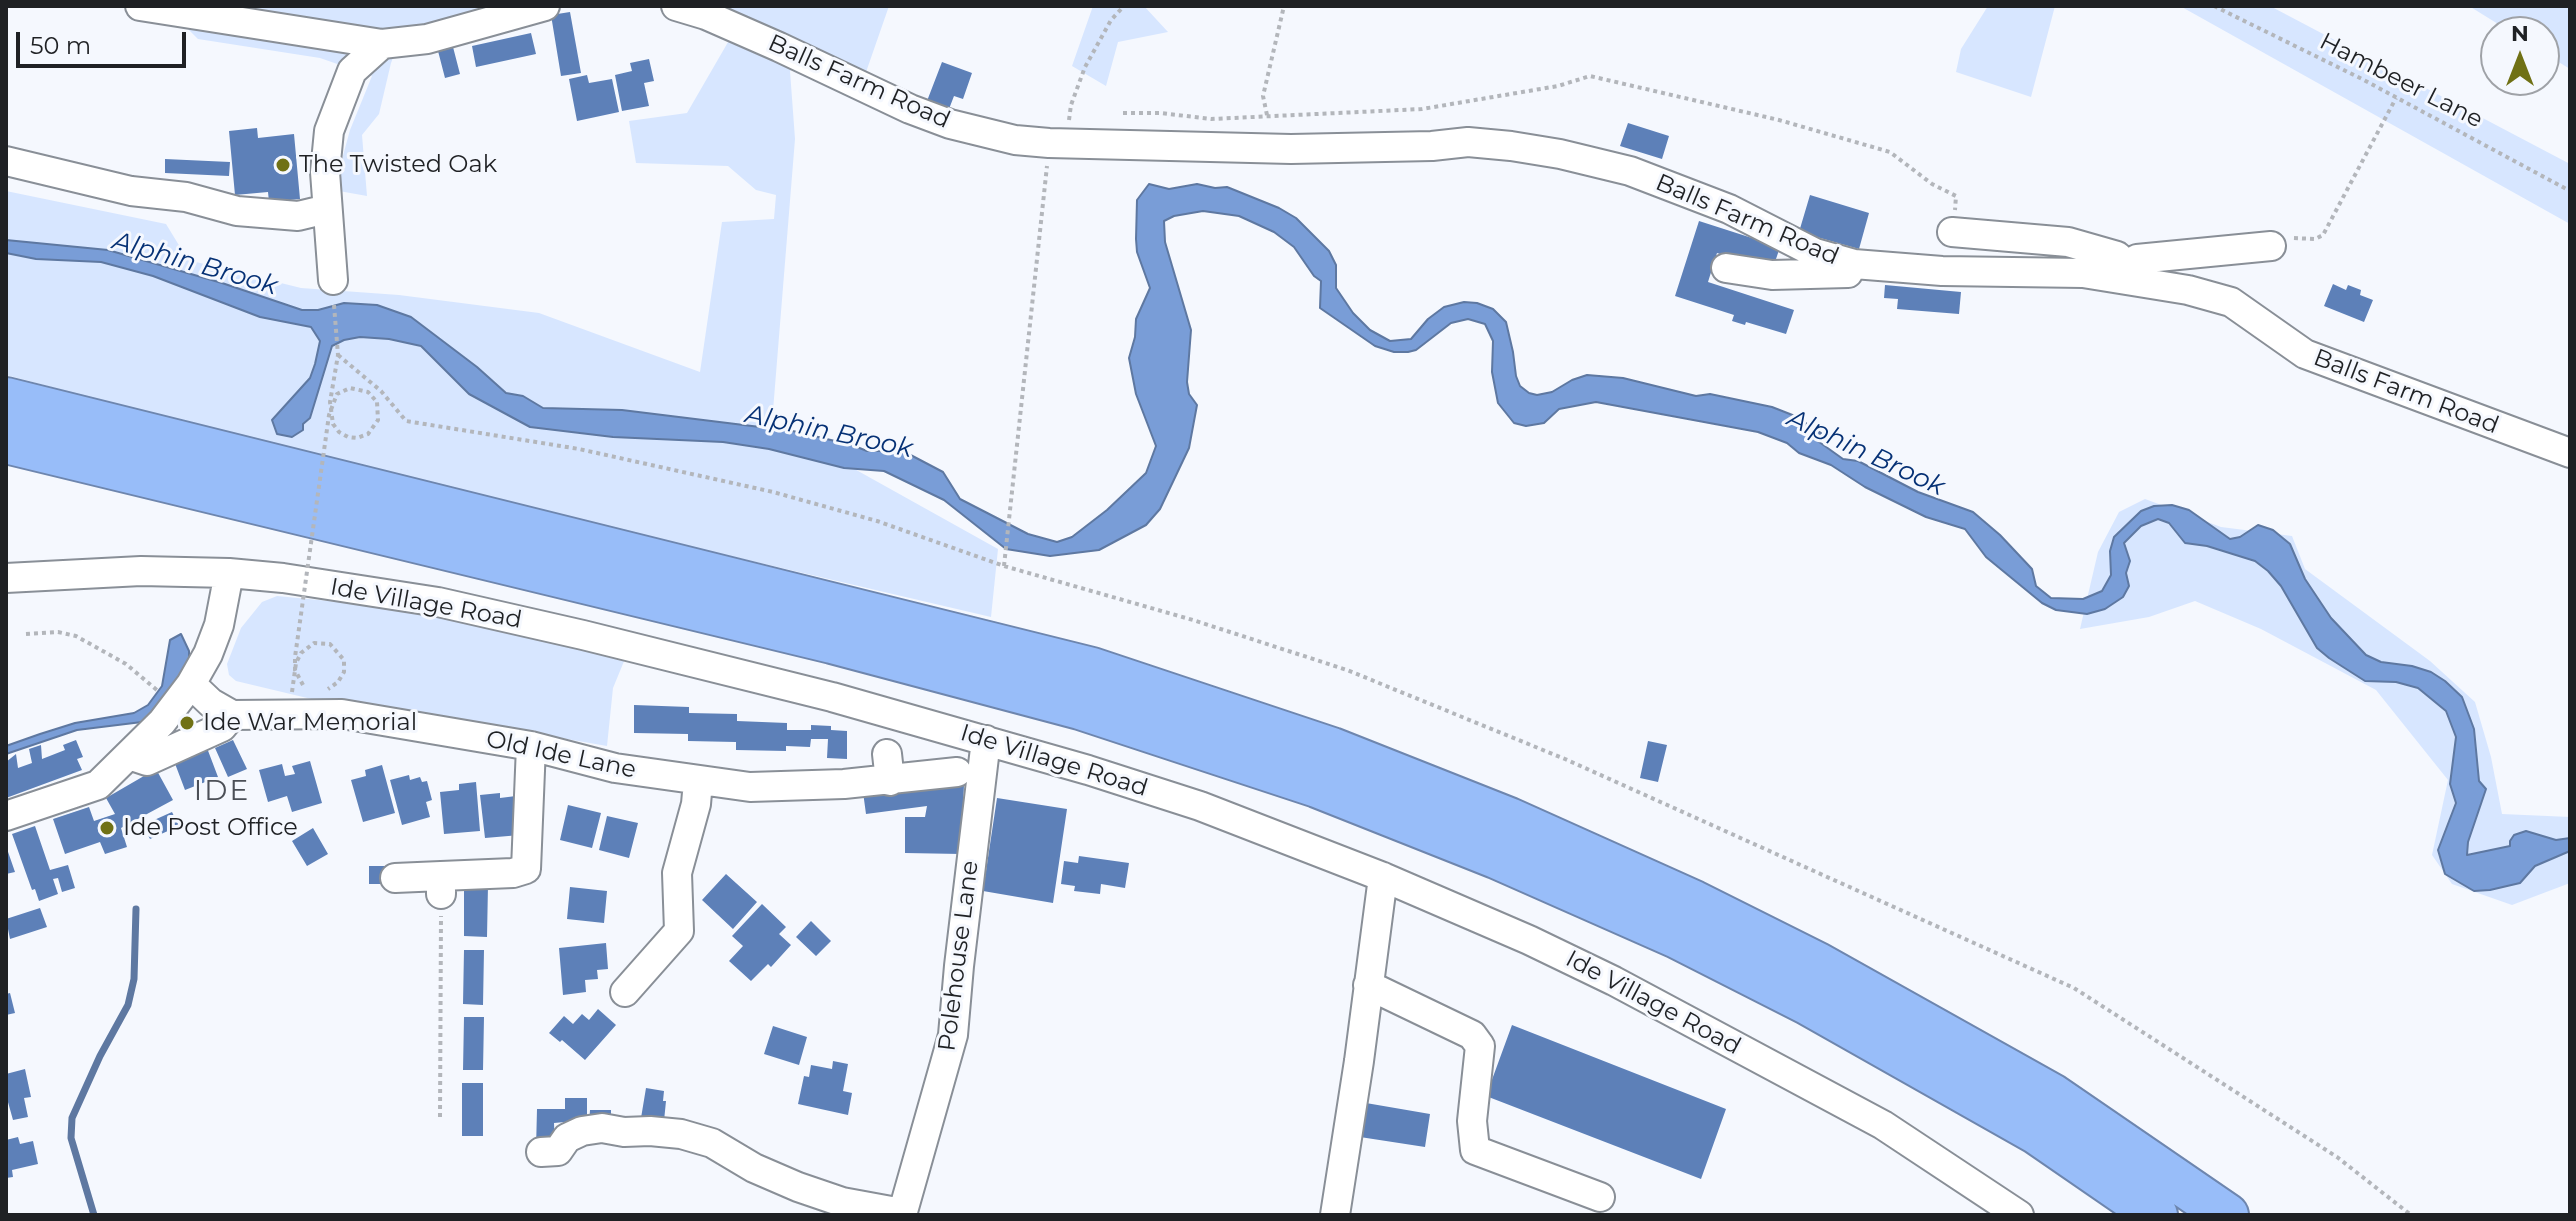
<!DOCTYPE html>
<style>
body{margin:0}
#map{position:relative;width:2576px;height:1221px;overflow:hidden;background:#f5f8fe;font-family:Montserrat,sans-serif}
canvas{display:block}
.frame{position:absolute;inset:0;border:8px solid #1f2124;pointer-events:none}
.north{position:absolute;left:2480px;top:16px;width:80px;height:80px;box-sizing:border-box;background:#f5f8fe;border:2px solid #9fa2a7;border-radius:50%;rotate:0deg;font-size:22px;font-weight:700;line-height:32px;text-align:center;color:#1f2124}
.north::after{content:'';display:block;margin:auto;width:28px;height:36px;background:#707115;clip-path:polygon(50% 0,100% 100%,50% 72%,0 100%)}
.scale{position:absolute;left:16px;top:32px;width:170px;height:36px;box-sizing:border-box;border:4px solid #1f2124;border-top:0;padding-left:10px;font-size:24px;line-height:28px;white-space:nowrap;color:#1f2124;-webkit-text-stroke:6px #f5f8fe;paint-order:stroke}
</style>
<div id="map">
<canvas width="2576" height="1221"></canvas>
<div class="frame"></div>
<div class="north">N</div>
<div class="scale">50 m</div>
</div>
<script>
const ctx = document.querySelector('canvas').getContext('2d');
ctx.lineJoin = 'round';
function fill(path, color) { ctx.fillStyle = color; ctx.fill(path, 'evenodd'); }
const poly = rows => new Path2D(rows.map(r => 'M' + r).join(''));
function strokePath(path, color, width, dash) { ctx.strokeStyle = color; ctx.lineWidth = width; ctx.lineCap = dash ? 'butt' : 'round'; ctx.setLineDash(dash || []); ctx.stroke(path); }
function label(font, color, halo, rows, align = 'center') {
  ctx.font = font + ' Montserrat,sans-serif'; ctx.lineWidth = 6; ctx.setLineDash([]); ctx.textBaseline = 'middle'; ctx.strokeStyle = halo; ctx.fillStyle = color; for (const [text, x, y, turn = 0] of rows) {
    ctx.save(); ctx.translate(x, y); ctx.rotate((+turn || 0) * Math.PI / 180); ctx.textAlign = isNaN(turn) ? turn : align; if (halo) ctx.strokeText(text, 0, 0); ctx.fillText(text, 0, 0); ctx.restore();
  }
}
fill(poly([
 [153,6,503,6,480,14,404,30,391,63,379,114,362,135,367,196,339,191,341,163,350,130,372,76,320,58,198,39,186,27],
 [702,6,889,6,865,75,811,52,790,71,795,139,772,423,998,549,991,617,380,474,6,375,6,191,166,224,188,260,301,288,399,295,539,313,700,372,722,222,774,219,776,195,756,190,728,166,636,163,629,121,687,113,731,37],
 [1093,6,1144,6,1168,32,1118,42,1106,86,1072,66],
 [1988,6,2055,6,2031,97,1956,72,1961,49],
 [2180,6,2270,6,2570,164,2570,224],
 [2469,6,2570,6,2570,69,2544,53,2544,32,2511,32],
 [2145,499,2221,527,2292,536,2305,569,2430,661,2475,702,2491,757,2502,814,2570,817,2570,883,2512,905,2452,884,2432,855,2448,780,2376,690,2261,629,2195,601,2149,617,2080,629,2098,552,2119,512],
 [277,596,433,611,627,654,613,688,607,746,469,722,324,702,236,681,229,675,227,664,241,628,262,602]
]), '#d7e6ff');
const water = poly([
 [1149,184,1169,189,1197,184,1215,188,1227,187,1279,208,1296,218,1329,251,1336,265,1336,288,1353,313,1370,330,1390,341,1411,339,1428,319,1444,307,1464,302,1477,303,1493,309,1506,322,1513,352,1516,376,1520,386,1529,393,1537,395,1552,392,1572,380,1587,375,1623,378,1696,396,1710,394,1772,407,1795,416,1821,433,1815,439,1843,459,1858,461,1918,492,1973,512,2000,535,2032,569,2036,586,2051,598,2083,599,2102,591,2111,575,2110,551,2114,537,2141,511,2154,506,2172,505,2189,510,2230,539,2240,537,2258,525,2273,530,2290,544,2305,579,2331,618,2366,655,2381,662,2412,666,2431,672,2445,681,2462,697,2474,729,2479,781,2486,789,2468,842,2467,855,2510,846,2510,841,2514,835,2526,831,2556,840,2570,838,2570,851,2535,866,2520,883,2490,890,2474,891,2445,874,2438,850,2456,803,2450,784,2456,737,2446,711,2418,688,2396,682,2365,681,2329,658,2317,648,2281,586,2268,571,2255,561,2207,546,2185,543,2169,523,2158,519,2141,526,2124,543,2130,561,2126,573,2129,586,2123,597,2105,609,2087,614,2056,610,2042,603,1986,557,1965,529,1926,517,1865,487,1831,465,1799,453,1787,443,1758,432,1596,402,1559,409,1544,423,1526,426,1514,423,1498,403,1492,372,1493,341,1485,324,1468,319,1451,323,1416,350,1408,352,1394,352,1375,346,1320,308,1321,281,1314,276,1294,247,1274,232,1239,216,1203,211,1174,216,1164,221,1165,242,1191,330,1187,382,1189,394,1197,405,1189,448,1160,509,1146,525,1099,550,1050,556,1006,549,944,500,884,471,844,468,769,449,723,442,613,437,530,427,469,394,421,346,389,339,360,337,344,340,332,346,310,418,303,424,303,430,292,437,277,434,272,420,310,378,315,364,320,341,311,327,260,317,153,276,101,262,36,259,6,253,6,240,108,250,222,283,302,310,318,310,344,303,377,305,411,317,477,367,506,393,523,396,543,408,622,410,760,427,773,423,780,428,852,445,867,451,903,451,943,472,960,499,1028,534,1057,542,1072,537,1107,510,1146,473,1156,446,1136,394,1129,358,1135,337,1136,319,1150,288,1137,252,1136,239,1137,200,1149,184],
 [181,634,189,651,189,670,171,694,142,722,77,730,6,754,6,746,40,734,75,723,134,713,148,705,162,686,170,640,181,634]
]);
fill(water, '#799dd7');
strokePath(water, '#5e78a1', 2);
strokePath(poly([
 [94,1215,71,1138,72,1118,100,1056,128,1005,134,979,136,909]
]), '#5e78a1', 7);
fill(poly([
 [570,12,581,73,561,76,551,15],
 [531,33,536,54,476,67,472,46],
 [453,47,460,74,445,78,438,51],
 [649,59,654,81,644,83,649,106,622,111,615,75,632,71,630,63],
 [942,62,972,73,963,99,954,96,949,109,927,101],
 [587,75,589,83,612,79,619,112,577,121,569,79],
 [1628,123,1669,136,1662,159,1620,146],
 [257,128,258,138,294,134,300,199,269,202,268,192,235,195,229,131],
 [165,159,230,162,229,176,165,173],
 [1810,195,1869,213,1859,249,1799,232],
 [1699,221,1780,247,1772,271,1717,253,1708,282,1794,310,1786,334,1746,322,1745,325,1732,321,1734,315,1675,296],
 [2333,284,2346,290,2348,285,2361,290,2360,295,2373,300,2364,322,2324,306],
 [1885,285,1961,292,1959,314,1897,309,1898,299,1884,298],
 [634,705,689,707,689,713,737,714,737,721,787,723,787,730,811,730,811,725,831,726,831,730,847,731,847,759,827,758,828,739,811,739,810,747,786,746,786,751,736,750,736,742,688,741,688,734,634,733],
 [76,740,83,757,77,759,82,770,6,798,6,762,16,754,18,768,32,763,29,749,41,745,42,759,65,750,63,745],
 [233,740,247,769,228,777,215,748],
 [1648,741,1667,745,1658,782,1640,778],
 [207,748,218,777,185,790,174,761],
 [310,761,322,803,292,812,287,796,268,802,259,770,282,764,285,776,295,774,292,766],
 [382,765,395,813,363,822,351,780,366,776,365,770],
 [156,769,173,800,121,828,127,847,105,854,100,842,65,854,53,819,89,807,94,821,115,814,106,798],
 [409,775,410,780,420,777,422,782,427,781,432,800,426,802,430,817,402,825,390,780],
 [476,782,480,831,444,834,440,792,459,790,459,784],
 [964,785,961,854,905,853,905,817,925,817,927,806,866,814,863,792],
 [500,793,500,798,516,796,520,835,485,838,480,795],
 [997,798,1067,809,1053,903,983,891],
 [568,805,601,813,592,848,560,840],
 [172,812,179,826,150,839,143,825],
 [607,816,638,823,629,858,599,850],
 [35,826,50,870,68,865,75,888,62,892,58,878,53,879,58,894,39,901,35,889,32,890,12,834],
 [313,828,328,854,307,866,292,841],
 [6,846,15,872,6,874],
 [1079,856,1129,863,1125,888,1101,884,1100,894,1074,891,1075,886,1061,884,1064,861,1078,863],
 [369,866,387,866,388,884,369,884],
 [726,874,757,902,733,929,702,900],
 [464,885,488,885,487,937,464,936],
 [570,887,607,891,604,923,567,919],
 [762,904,786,927,779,934,791,945,771,967,768,964,751,981,729,961,743,946,732,936],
 [40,908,47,927,10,939,6,919],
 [811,921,831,941,816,956,796,937],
 [606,943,608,969,597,970,598,979,585,980,586,992,563,995,559,948],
 [464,950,484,950,483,1005,463,1004],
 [10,993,15,1013,6,1015,6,994],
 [598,1009,616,1025,585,1060,562,1040,560,1042,549,1033,564,1016,573,1024,582,1014,589,1020],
 [464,1017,484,1017,483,1070,463,1070],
 [1512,1025,1726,1109,1701,1179,1486,1096],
 [773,1026,807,1037,799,1065,764,1054],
 [833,1061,848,1064,843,1091,852,1093,848,1115,798,1104,804,1076,809,1077,811,1065,832,1069],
 [25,1069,31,1097,24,1098,28,1117,13,1120,6,1095,6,1074],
 [462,1083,483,1083,483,1136,462,1136],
 [646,1088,664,1091,663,1101,666,1101,664,1121,641,1118],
 [565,1098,587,1098,587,1120,554,1123,555,1148,536,1149,537,1109,565,1109],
 [1366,1103,1430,1114,1425,1147,1360,1137],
 [590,1110,611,1110,611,1125,589,1125],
 [18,1137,20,1144,33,1141,38,1164,12,1170,13,1177,6,1178,6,1140]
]), '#5d80b8');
const minor = poly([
 [140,6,382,44,427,39,545,6],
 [676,6,706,15,779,47,910,109,950,124,1015,140,1049,143,1291,149,1432,146,1468,142,1511,146,1560,154,1630,171,1729,209,1815,253,1854,264,1942,271,2083,273,2188,290,2231,302,2305,354,2570,453],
 [6,161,131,191,186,197,237,211,298,216,327,209],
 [1952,232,2068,242,2117,256,2126,265],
 [1726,268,1772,275,1848,273],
 [2121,279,2126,265,2137,259,2271,246],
 [333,280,325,172,329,131,352,71,382,44],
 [6,578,141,571,229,573,283,578,438,602,583,635,832,697,1088,770,1200,806,1383,877,1529,940,1614,981,1883,1125,2019,1215],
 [191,684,211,703,232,715,342,714,531,746,615,768,750,787,844,784,957,772],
 [887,754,890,781],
 [129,755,147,761,222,727,232,715],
 [6,816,98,785,162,722,191,684,208,654,219,625,229,573],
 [395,878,441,876],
 [441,894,441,876,513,873,526,869,531,746],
 [1368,985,1472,1035,1480,1046,1472,1121,1475,1150,1600,1197],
 [625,992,679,931,677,873,696,804,698,781],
 [541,1152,558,1151,567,1138,582,1131,602,1128,624,1132,650,1131,681,1134,712,1143,754,1168,798,1187,842,1202,902,1213],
 [902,1215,953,1035,959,966,986,740],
 [1335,1215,1359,1061,1383,877]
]);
const highway = poly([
 [6,399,1092,669,1332,749,1509,819,1694,902,1818,964,2052,1095,2227,1215],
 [6,442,832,642,1080,708,1317,786,1496,857,1677,937,1807,1003,2037,1133,2156,1215]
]);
strokePath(minor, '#898f97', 32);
strokePath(highway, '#6e86ae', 46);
strokePath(poly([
 [2214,6,2362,79,2570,191],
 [1123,113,1161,113,1211,119,1422,109,1558,86,1590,76,1779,120,1890,152,1932,184,1956,196,1955,210],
 [1267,115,1263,96,1284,6],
 [1069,120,1071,105,1085,67,1111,20,1124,6],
 [2294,238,2315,239,2323,235,2396,98],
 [334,305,338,355,330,402,333,424,339,432,348,437,357,438,368,434,378,420,377,402],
 [338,355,381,391,406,421,579,449,773,492,877,521,1004,566,1193,620,1347,670,1565,759,2074,988,2337,1157,2411,1215],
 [1004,566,1047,166],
 [26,634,58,632,76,636,126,664,158,691],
 [292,692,296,663,301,653,314,643,330,644,344,660,344,672,338,682,328,689],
 [440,1117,441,916]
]), '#b3b6bb', 4, [4, 4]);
strokePath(minor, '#fff', 28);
strokePath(highway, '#98bdf9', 42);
strokePath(poly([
 [303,685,295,670,295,657,329,415,337,394,350,388,368,392,377,402]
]), '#b3b6bb', 4, [4, 4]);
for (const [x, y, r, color] of [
 [283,165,8,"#707115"],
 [187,723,8,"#707115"],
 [107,828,8,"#707115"]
]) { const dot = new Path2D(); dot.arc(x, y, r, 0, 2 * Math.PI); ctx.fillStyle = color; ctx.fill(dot); strokePath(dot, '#f5f8fe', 3); }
label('24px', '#1f2124', '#f5f8fe', [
 ["Hambeer Lane",2401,81,27],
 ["Balls Farm Road",859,82,24],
 ["Balls Farm Road",1747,220,23],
 ["Balls Farm Road",2406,392,21],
 ["Ide Village Road",426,604,10],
 ["Old Ide Lane",561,755,12],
 ["Ide Village Road",1054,761,17],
 ["Polehouse Lane",959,956,-83],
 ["Ide Village Road",1653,1003,28]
]);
label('24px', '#1f2124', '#f5f8fe', [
 ["The Twisted Oak",299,165],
 ["Ide War Memorial",203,723],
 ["Ide Post Office",123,828]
], 'left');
label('italic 26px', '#063175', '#f5f8fe', [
 ["Alphin Brook",195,264,16],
 ["Alphin Brook",829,432,12],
 ["Alphin Brook",1866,453,25]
]);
ctx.letterSpacing = '2px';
label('28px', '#4b4f57', '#f5f8fe', [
 ["IDE",222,792]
]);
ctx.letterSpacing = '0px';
</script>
